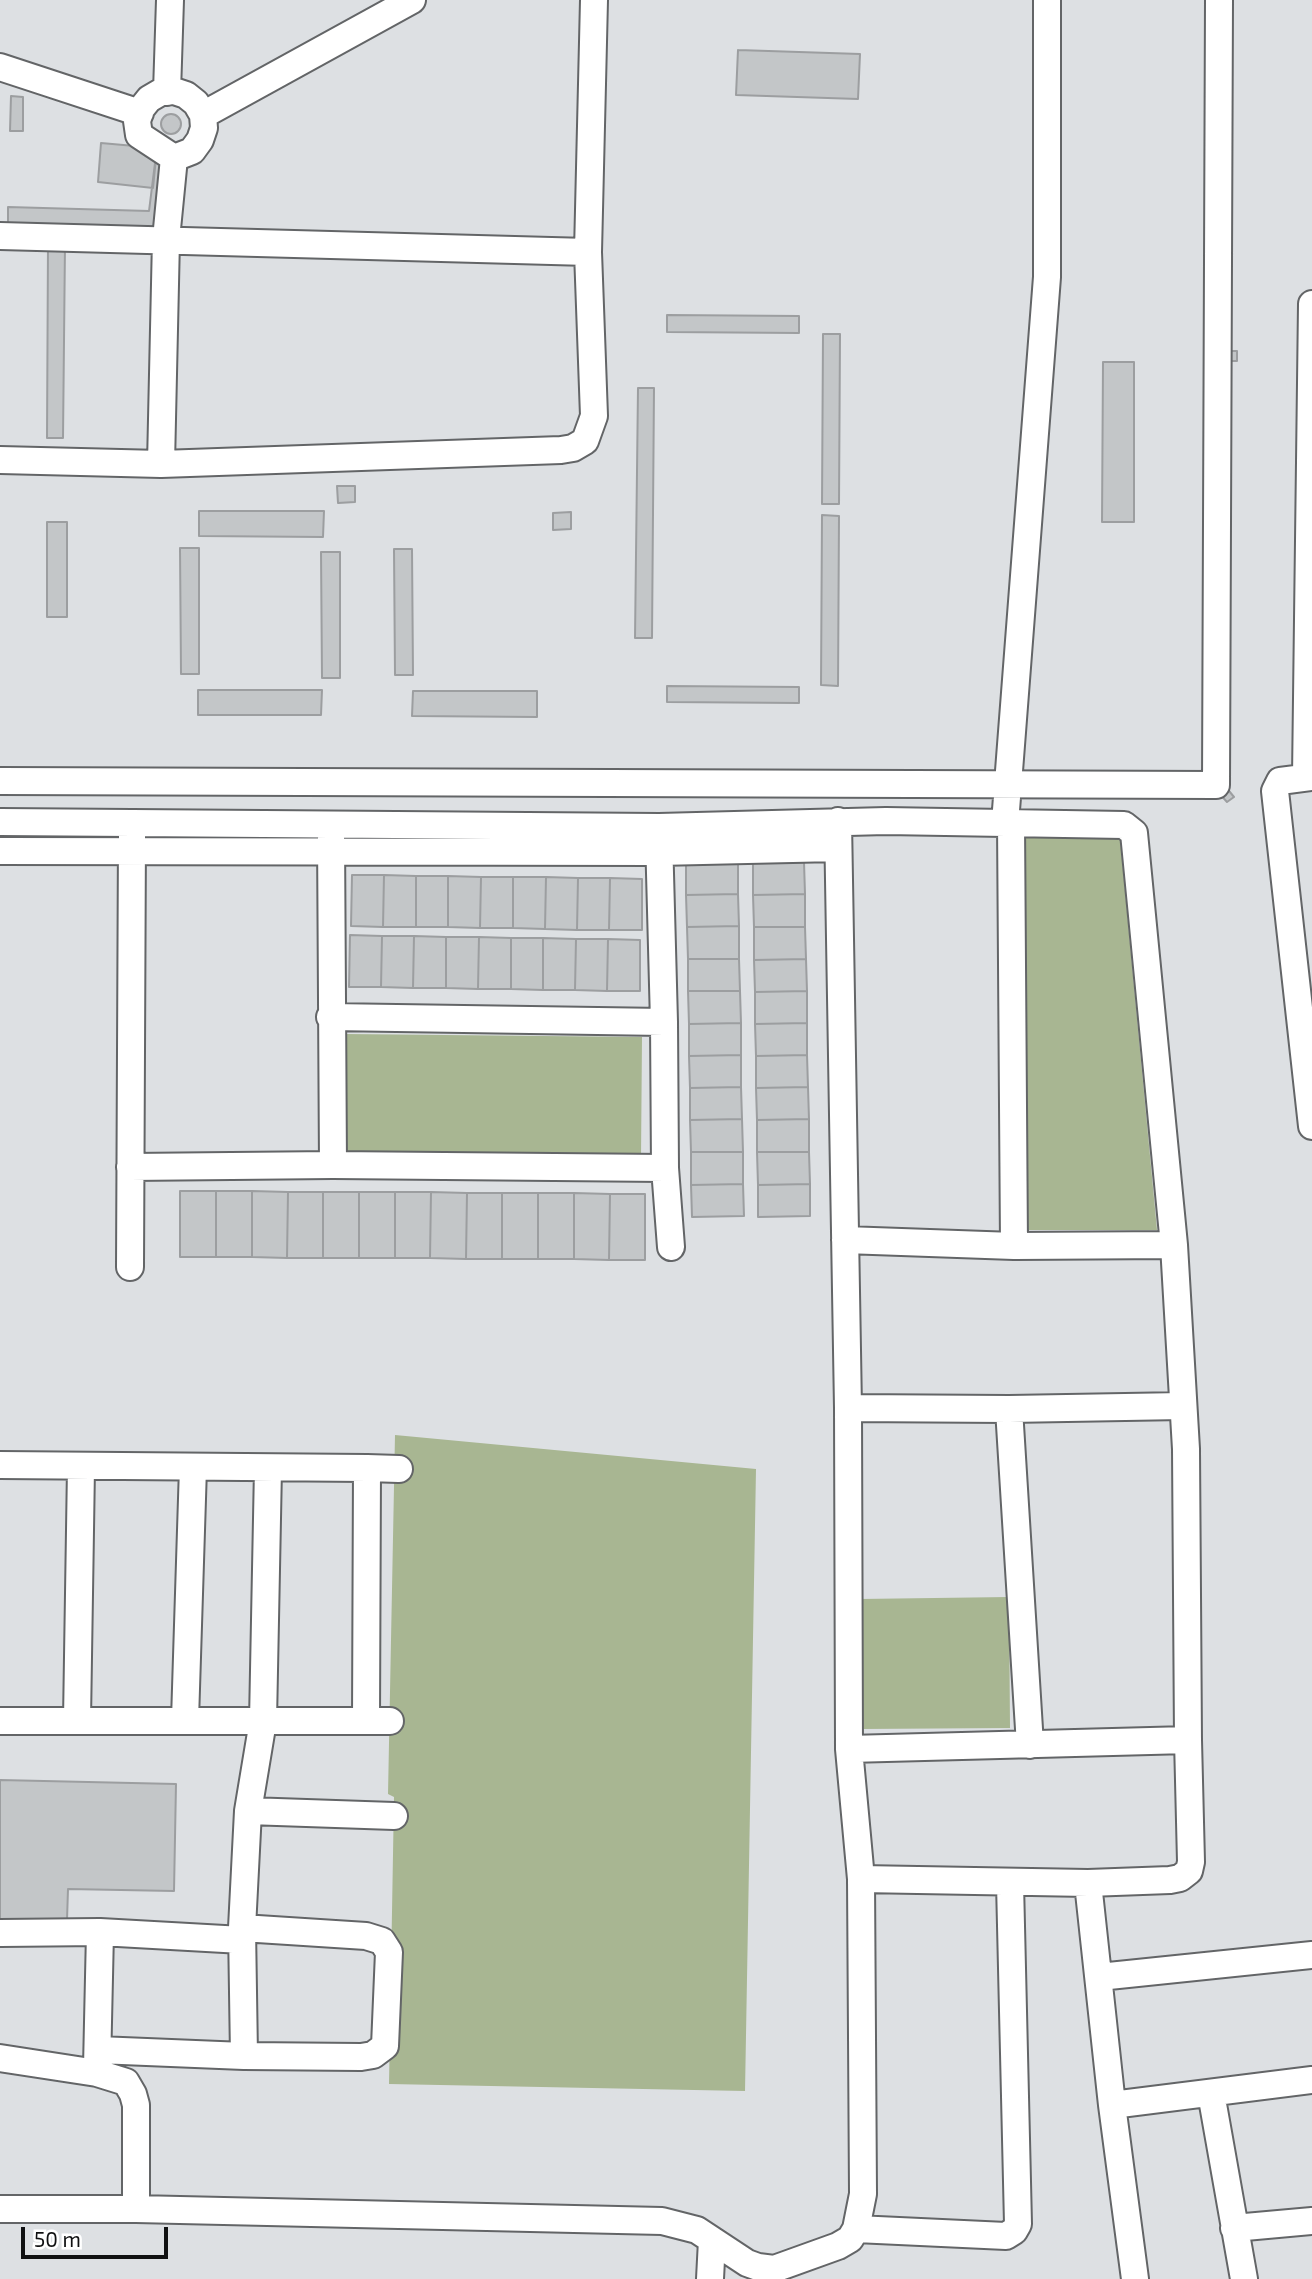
<!DOCTYPE html>
<style>
body{margin:0}
#map{position:relative;width:1312px;height:2279px;overflow:hidden;background:#dde0e3;font-family:"Exo 2",sans-serif}
canvas{display:block}
.scale{position:absolute;left:21px;top:2227px;width:147px;height:32px;box-sizing:border-box;border:4px solid #101112;border-top:0;padding-left:9px;font-size:21px;line-height:24px;white-space:nowrap;color:#101112;-webkit-text-stroke:5px #fff;paint-order:stroke}
</style>
<div id="map">
<canvas width="1312" height="2279"></canvas>
<div class="scale">50 m</div>
</div>
<script>
const ctx = document.querySelector('canvas').getContext('2d');
ctx.lineJoin = 'round';
function fill(path, color) { ctx.fillStyle = color; ctx.fill(path, 'evenodd'); }
const poly = rows => new Path2D(rows.map(r => 'M' + r).join(''));
function strokePath(path, color, width, dash) { ctx.strokeStyle = color; ctx.lineWidth = width; ctx.lineCap = dash ? 'butt' : 'round'; ctx.setLineDash(dash || []); ctx.stroke(path); }
fill(poly([
 [1023,837,1120,838,1157,1230,1023,1230],
 [345,1034,642,1037,641,1158,344,1155],
 [395,1435,756,1469,745,2091,389,2084,394,1797,388,1794],
 [1009,1597,1010,1728,862,1729,860,1599]
]), '#a8b692');
const building = poly([
 [738,50,860,54,858,99,736,95,738,50],
 [11,96,23,97,23,131,10,131,11,96],
 '161 124a10 10 0 1 1 20 0a10 10 0 1 1-20 0Z',
 [101,143,157,148,153,188,98,182,101,143],
 [156,155,171,162,162,229,8,224,8,207,149,211,156,155],
 [48,244,65,244,63,438,47,438,48,244],
 [667,315,799,316,799,333,667,332,667,315],
 [823,334,840,334,839,504,822,504,823,334],
 [1227,351,1237,351,1237,361,1226,361,1227,351],
 [1103,362,1134,362,1134,522,1102,522,1103,362],
 [638,388,654,388,652,638,635,638,638,388],
 [337,486,355,486,355,502,338,503,337,486],
 [199,511,324,511,323,537,199,536,199,511],
 [571,512,571,529,553,530,553,513,571,512],
 [822,515,839,516,838,686,821,685,822,515],
 [47,522,67,522,67,617,47,617,47,522],
 [180,548,199,548,199,674,181,674,180,548],
 [394,549,412,549,413,675,395,675,394,549],
 [321,552,340,552,340,678,322,678,321,552],
 [667,686,799,687,799,703,667,702,667,686],
 [198,690,322,690,321,715,198,715,198,690],
 [413,691,537,691,537,717,412,716,413,691],
 [1225,786,1234,797,1227,802,1218,792,1225,786],
 [738,862,738,894,686,895,686,863,738,862],
 [804,862,805,894,753,895,753,863,804,862],
 [352,875,384,875,383,927,351,926,352,875],
 [384,875,416,876,416,927,383,927,384,875],
 [416,876,448,876,448,927,416,927,416,876],
 [448,876,481,877,480,928,448,927,448,876],
 [481,877,513,877,513,928,480,928,481,877],
 [513,877,546,877,545,929,513,928,513,877],
 [546,877,578,878,577,930,545,929,546,877],
 [578,878,610,878,609,930,577,930,578,878],
 [610,878,642,879,642,930,609,930,610,878],
 [738,894,739,926,687,927,686,895,738,894],
 [805,894,805,927,754,927,753,895,805,894],
 [739,926,739,959,688,959,687,927,739,926],
 [754,927,805,927,806,959,754,960,754,927],
 [350,935,382,936,381,987,349,987,350,935],
 [382,936,414,936,413,988,381,987,382,936],
 [414,936,446,937,446,988,413,988,414,936],
 [446,937,479,937,478,989,446,988,446,937],
 [479,937,511,938,511,989,478,989,479,937],
 [511,938,543,938,543,990,511,989,511,938],
 [543,938,576,939,575,990,543,990,543,938],
 [576,939,608,939,607,991,575,990,576,939],
 [608,939,640,940,640,991,607,991,608,939],
 [688,959,739,959,740,991,688,991,688,959],
 [806,959,807,991,755,992,754,960,806,959],
 [688,991,740,991,741,1023,689,1024,688,991],
 [807,991,807,1023,755,1024,755,992,807,991],
 [741,1023,741,1055,689,1056,689,1024,741,1023],
 [807,1023,807,1055,756,1056,755,1024,807,1023],
 [741,1055,741,1087,690,1088,689,1056,741,1055],
 [807,1055,808,1087,756,1088,756,1056,807,1055],
 [741,1087,742,1119,690,1120,690,1088,741,1087],
 [808,1087,809,1119,757,1120,756,1088,808,1087],
 [742,1119,743,1152,691,1152,690,1120,742,1119],
 [809,1119,809,1152,757,1152,757,1120,809,1119],
 [691,1152,743,1152,743,1184,691,1185,691,1152],
 [757,1152,809,1152,810,1184,758,1185,757,1152],
 [743,1184,744,1216,692,1217,691,1185,743,1184],
 [810,1184,810,1216,758,1217,758,1185,810,1184],
 [180,1191,216,1191,216,1257,180,1257,180,1191],
 [216,1191,252,1191,252,1257,216,1257,216,1191],
 [252,1191,288,1192,287,1258,252,1257,252,1191],
 [288,1192,323,1192,323,1258,287,1258,288,1192],
 [323,1192,359,1192,359,1258,323,1258,323,1192],
 [359,1192,395,1192,395,1258,359,1258,359,1192],
 [395,1192,431,1192,430,1258,395,1258,395,1192],
 [431,1192,467,1193,466,1259,430,1258,431,1192],
 [467,1193,502,1193,502,1259,466,1259,467,1193],
 [502,1193,538,1193,538,1259,502,1259,502,1193],
 [538,1193,574,1193,574,1259,538,1259,538,1193],
 [574,1193,610,1194,609,1260,574,1259,574,1193],
 [610,1194,645,1194,645,1260,609,1260,610,1194],
 [0,1780,176,1784,174,1891,68,1889,67,1920,0,1919,0,1780]
]);
fill(building, '#c3c6c8');
strokePath(building, '#9c9ea0', 2);
const minor = poly([
 [0,67,140,113],
 [174,91,186,95,196,103,203,115,204,128,200,140,192,151,174,158,139,135,137,121,141,109,149,99,161,92,174,91],
 [167,92,170,0],
 [203,115,412,0],
 [0,236,588,252],
 [0,460,161,464,561,450,573,448,585,441,594,416,588,252,594,0],
 [161,464,166,239,174,158],
 [1306,777,1312,304],
 [1312,777,1280,781,1275,791,1312,1126],
 [0,781,1216,785,1219,0],
 [0,822,659,827,886,821,1124,825,1134,833,1174,1245,1186,1449,1188,1740,849,1749],
 [1005,823,1047,277,1047,0],
 [1011,823,1014,1246],
 [331,834,333,1165],
 [659,836,664,1022,665,1168,671,1247],
 [0,851,658,852,837,848],
 [330,1017,664,1022],
 [130,1167,333,1165,665,1168],
 [845,1240,1014,1246,1174,1245],
 [130,1267,132,835],
 [848,1408,1009,1409,1183,1406],
 [1009,1409,1030,1745],
 [0,1465,367,1468,366,1721],
 [367,1468,399,1469],
 [77,1720,81,1467],
 [185,1720,193,1467],
 [0,1721,390,1721],
 [248,1811,394,1816],
 [861,1879,1088,1883,1170,1880,1180,1878,1189,1871,1191,1862,1188,1740],
 [1088,1883,1112,2105,1135,2279],
 [0,1933,100,1932,242,1940],
 [1099,1977,1312,1955],
 [98,2050,244,2056,361,2057,373,2055,385,2046,389,1952,382,1941,366,1936,242,1928],
 [244,2056,242,1928,248,1811,263,1721,268,1468],
 [0,2058,97,2073,126,2082,133,2094,136,2105,136,2209],
 [97,2067,100,1932],
 [1211,2093,1244,2279],
 [1112,2105,1312,2080],
 [0,2209,136,2209,662,2221,697,2230,747,2263,758,2267,774,2269,838,2246,850,2239,856,2229,863,2194,861,1879,849,1749,848,1408,838,821],
 [1234,2228,1312,2221],
 [856,2229,1006,2236,1014,2231,1018,2224,1010,1883],
 [710,2279,712,2240]
]);
strokePath(minor, '#636567', 30);
strokePath(minor, '#fff', 26);
</script>
